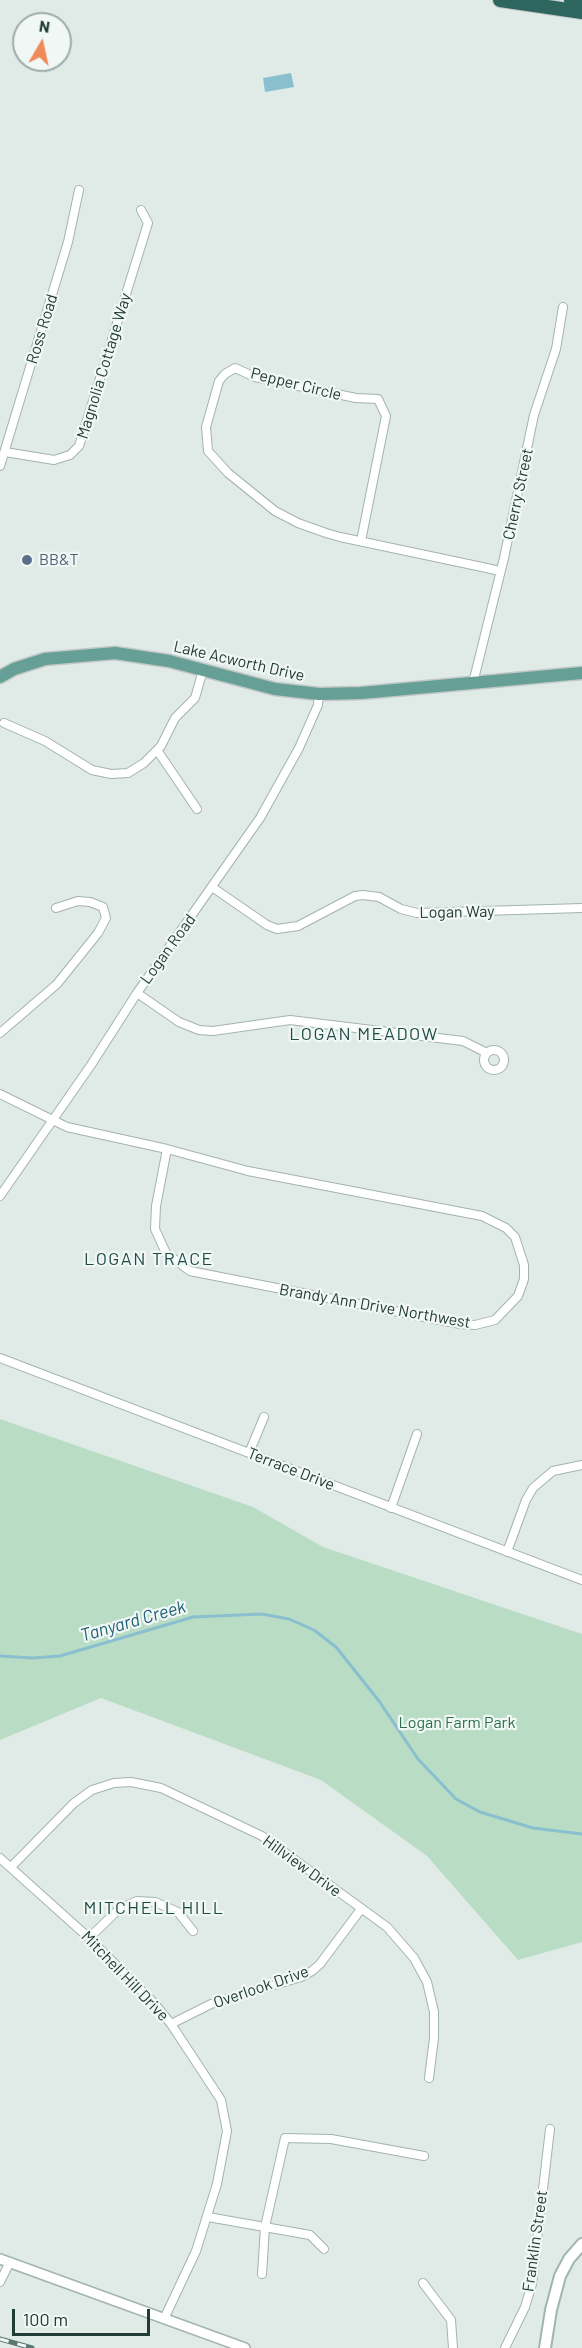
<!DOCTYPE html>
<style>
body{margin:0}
#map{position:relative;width:582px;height:2348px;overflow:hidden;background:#e0ebe7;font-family:Barlow,sans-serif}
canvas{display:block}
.north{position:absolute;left:12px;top:12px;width:60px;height:60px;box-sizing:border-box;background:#f0f7f4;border:2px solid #9daca8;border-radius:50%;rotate:9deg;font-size:16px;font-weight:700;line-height:24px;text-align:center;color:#213b36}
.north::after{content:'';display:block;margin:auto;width:21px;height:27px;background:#ef8a5a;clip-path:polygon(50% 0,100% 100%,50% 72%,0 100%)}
.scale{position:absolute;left:12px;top:2309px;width:138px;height:27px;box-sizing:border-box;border:3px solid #213b36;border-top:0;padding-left:8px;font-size:18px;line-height:21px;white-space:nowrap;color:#213b36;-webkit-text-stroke:4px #f0f7f4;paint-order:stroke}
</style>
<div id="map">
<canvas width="582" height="2348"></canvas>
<div class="north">N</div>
<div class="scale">100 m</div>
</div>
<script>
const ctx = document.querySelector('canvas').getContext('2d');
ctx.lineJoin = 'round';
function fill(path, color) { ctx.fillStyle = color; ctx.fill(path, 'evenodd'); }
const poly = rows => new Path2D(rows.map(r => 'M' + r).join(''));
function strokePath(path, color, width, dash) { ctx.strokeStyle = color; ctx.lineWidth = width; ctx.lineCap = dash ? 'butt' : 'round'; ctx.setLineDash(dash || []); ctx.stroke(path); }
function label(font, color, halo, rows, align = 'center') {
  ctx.font = font + ' Barlow,sans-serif'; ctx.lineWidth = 4.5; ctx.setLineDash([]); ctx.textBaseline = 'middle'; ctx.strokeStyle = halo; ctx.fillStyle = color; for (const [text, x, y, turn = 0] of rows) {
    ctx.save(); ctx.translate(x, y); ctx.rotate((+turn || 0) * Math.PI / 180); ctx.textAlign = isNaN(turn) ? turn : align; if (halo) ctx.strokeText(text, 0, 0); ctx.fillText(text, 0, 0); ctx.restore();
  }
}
fill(poly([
 [0,1419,253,1507,323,1547,582,1634,582,1942,518,1960,427,1856,321,1780,101,1698,0,1740]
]), '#b9dcc5');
fill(poly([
 [291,73,294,87,265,92,263,78]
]), '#89bfcf');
strokePath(poly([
 [0,1656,33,1658,60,1656,193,1617,262,1614,289,1619,314,1630,336,1647,379,1701,418,1759,456,1799,480,1812,533,1828,582,1834]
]), '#89bfcf', 3);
const minor = poly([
 [5,452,54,460,70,455,79,446,148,223,141,210],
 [0,466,68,242,79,190],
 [361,541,386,416,378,399,356,398,255,377,235,368,225,374,219,381,206,427,208,451,228,473,275,511,298,523,326,533,340,537,482,567,500,571],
 [473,683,504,558,534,415,556,349,563,307],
 [4,723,45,741,92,770,111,774,128,773,144,763,161,746,175,718,195,698,203,670],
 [157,750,197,809],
 [212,887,267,925,277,929,298,926,355,896,363,895,379,897,401,909,417,913,582,908],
 [137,993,179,1022,199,1030,213,1031,290,1020,463,1041,487,1053],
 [0,1033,57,984,98,933,106,918,103,907,90,902,78,901,56,908],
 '484 1060a10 10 0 1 1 20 0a10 10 0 1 1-20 0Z',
 [0,1094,67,1127,167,1149,248,1171,482,1216,506,1228,515,1237,524,1265,524,1279,518,1296,495,1320,475,1325,460,1324,190,1271,166,1253,155,1229,156,1206,167,1149],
 [0,1196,91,1065,137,993,260,818,299,748,318,705,319,694],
 [0,1358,582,1580],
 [249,1453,264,1417],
 [391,1508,417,1434],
 [507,1552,526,1500,533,1488,553,1471,582,1465],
 [0,1858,89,1938,154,2003,171,2024,221,2100,227,2131,217,2184,196,2251,164,2319],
 [12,1866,74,1803,92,1790,114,1783,131,1782,161,1788,262,1836,387,1927,414,1958,427,1982,434,2012,434,2038,429,2078],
 [89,1938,119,1909,137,1901,155,1902,178,1912,193,1931],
 [171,2024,211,2004,301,1977,312,1971,320,1964,361,1909],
 [208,2217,310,2235,324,2249],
 [262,2274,265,2227,285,2138,331,2139,424,2156],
 [0,2282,10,2262],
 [423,2283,451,2320,453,2348],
 [505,2348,525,2307,532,2284,550,2129]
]);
const tertiary = poly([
 [0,2259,245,2348]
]);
const secondary = poly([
 [545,2348,551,2310,560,2276,569,2259,582,2244]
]);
const primary = poly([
 [0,677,14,669,45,659,115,653,169,661,275,689,319,694,361,693,582,673]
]);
const motorway = poly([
 [500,0,582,12],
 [571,0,582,2]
]);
strokePath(minor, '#a3b3ae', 10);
strokePath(tertiary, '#a3b3ae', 12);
strokePath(secondary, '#9fb6b0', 14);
strokePath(primary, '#c1c8c7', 15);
strokePath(motorway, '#c1c8c7', 16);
strokePath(minor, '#fff', 8);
strokePath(tertiary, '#fff', 9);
strokePath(secondary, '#fff', 10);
strokePath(primary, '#659f95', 12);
strokePath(motorway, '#2e665f', 14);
const rail = poly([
 [0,2339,32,2348]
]);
strokePath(rail, '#5b7671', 5);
strokePath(rail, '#f0f7f4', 3, [9]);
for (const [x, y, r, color] of [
 [27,560,6,"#5c6f8a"]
]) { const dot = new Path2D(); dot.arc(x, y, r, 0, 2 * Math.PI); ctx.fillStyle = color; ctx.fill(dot); strokePath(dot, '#f0f7f4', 2); }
label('16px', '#213b36', '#f0f7f4', [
 ["Ross Road",42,329,-73],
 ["Magnolia Cottage Way",104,366,-73],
 ["Pepper Circle",296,384,14],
 ["Cherry Street",518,494,-78],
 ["Lake Acworth Drive",239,661,13],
 ["Logan Way",457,912,-1],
 ["Logan Road",168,949,-54],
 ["Brandy Ann Drive Northwest",375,1306,10],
 ["Terrace Drive",291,1469,21],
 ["Hillview Drive",302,1866,36],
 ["Mitchell Hill Drive",125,1976,46],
 ["Overlook Drive",261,1987,-19],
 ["Franklin Street",535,2241,-82]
]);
label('16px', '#4e5e75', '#f0f7f4', [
 ["BB&T",39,560]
], 'left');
label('16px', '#2c704c', '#f0f7f4', [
 ["Logan Farm Park",457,1723]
]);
ctx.letterSpacing = '1.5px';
label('18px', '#1e4c44', '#f0f7f4', [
 ["LOGAN MEADOW",364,1034],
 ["LOGAN TRACE",149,1259],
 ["MITCHELL HILL",154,1908]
]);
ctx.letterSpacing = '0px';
label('italic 18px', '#1d5f75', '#f0f7f4', [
 ["Tanyard Creek",133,1621,-16]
]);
</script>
